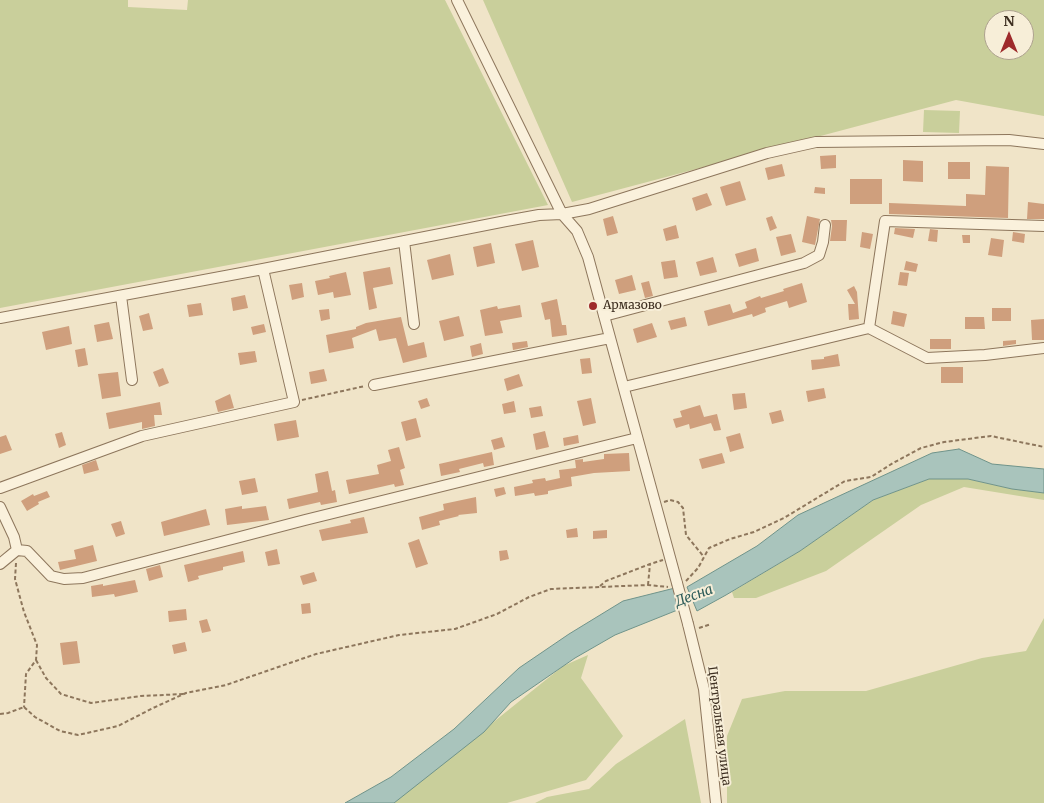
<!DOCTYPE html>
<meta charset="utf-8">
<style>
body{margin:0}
#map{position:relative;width:1044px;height:803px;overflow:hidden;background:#f0e4c8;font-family:Merriweather,serif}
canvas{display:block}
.north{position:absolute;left:984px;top:10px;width:50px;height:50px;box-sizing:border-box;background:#f7eed8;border:1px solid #ada18e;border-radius:50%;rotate:0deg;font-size:14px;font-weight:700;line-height:20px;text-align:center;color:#3d2e20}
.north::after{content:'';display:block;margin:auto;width:18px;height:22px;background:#9e2a2b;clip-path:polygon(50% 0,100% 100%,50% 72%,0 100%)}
</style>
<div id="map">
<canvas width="1044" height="803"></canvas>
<div class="north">N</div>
</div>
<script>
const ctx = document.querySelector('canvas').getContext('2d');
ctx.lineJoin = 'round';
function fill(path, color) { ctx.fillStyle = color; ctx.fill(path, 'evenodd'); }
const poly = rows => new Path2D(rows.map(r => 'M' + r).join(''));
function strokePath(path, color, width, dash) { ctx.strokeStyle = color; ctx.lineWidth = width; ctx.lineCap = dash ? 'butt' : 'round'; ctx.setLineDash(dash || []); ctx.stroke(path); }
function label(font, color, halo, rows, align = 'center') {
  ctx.font = font + ' Merriweather,serif'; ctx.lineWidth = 4; ctx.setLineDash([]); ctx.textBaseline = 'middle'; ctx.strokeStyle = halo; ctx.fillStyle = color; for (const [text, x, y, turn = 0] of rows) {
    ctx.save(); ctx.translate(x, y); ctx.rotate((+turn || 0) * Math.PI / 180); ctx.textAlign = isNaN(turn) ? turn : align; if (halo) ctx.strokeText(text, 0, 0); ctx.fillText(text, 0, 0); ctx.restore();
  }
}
fill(poly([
 [0,0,128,0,128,7,187,10,188,0,445,0,548,205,0,308],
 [483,0,1044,0,1044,116,956,100,572,202],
 [994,20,1024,20,1024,50,994,50],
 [924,110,960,111,959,133,923,132],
 [929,479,968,479,1012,489,1044,493,1044,500,964,487,921,505,826,571,756,598,734,598,732,592,800,551,873,500],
 [1044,618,1044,803,727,803,727,736,742,699,785,691,866,691,982,658,1026,651],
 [588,655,581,678,623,736,586,780,507,803,393,803,563,666],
 [685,719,701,803,535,803,547,797,589,789,616,764]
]), '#c9cf9b');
const water = poly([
 [959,449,992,464,1044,469,1044,493,1012,489,968,479,929,479,873,500,800,551,726,595,697,611,687,587,757,546,798,515,932,453,959,449],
 [675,588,680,609,615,635,575,658,511,702,484,732,394,803,345,803,391,777,454,729,519,668,569,634,623,601,675,588]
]);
fill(water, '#a9c4bc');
strokePath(water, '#6f938a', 1);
fill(poly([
 [836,155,836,168,821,169,820,156],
 [903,160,923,161,923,182,903,181],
 [948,162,970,162,970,179,948,179],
 [782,164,785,176,768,180,765,168],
 [986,166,1009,167,1008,218,889,214,889,203,966,206,966,194,985,195],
 [850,179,882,179,882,204,850,204],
 [740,181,746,200,726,206,720,187],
 [815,187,825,188,825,194,814,193],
 [707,193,712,205,696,211,692,198],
 [1028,202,1044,204,1044,219,1027,219],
 [613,216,618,233,607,236,603,219],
 [772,216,777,228,770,231,766,218],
 [807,216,820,219,815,245,802,242],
 [831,220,847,220,846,241,830,241,832,226],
 [676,225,679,238,666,241,663,229],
 [895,228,915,229,913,238,894,234],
 [930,229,938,230,937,242,928,241],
 [862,232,873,234,870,249,860,247],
 [1013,232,1025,234,1024,243,1012,241],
 [791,234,796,252,781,256,776,237],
 [962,235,970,235,970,243,963,243],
 [991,238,1004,240,1002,257,988,255],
 [533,240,539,267,522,271,515,244],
 [491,243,495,263,477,267,473,247],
 [756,248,759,261,739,267,735,254],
 [450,254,454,275,432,280,427,260],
 [713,257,717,272,700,276,696,262],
 [675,260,678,277,664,279,661,262],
 [906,261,918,264,916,272,904,270],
 [390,267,393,284,373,288,377,308,369,310,363,272],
 [346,272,351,295,334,298,333,292,318,295,315,281,330,278,329,276],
 [900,272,909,273,907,286,898,285],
 [632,275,636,290,619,294,615,280],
 [649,281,653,296,645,298,641,283],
 [302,283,304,297,292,300,289,285],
 [802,283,807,302,789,308,787,301,765,308,766,312,753,317,752,314,708,326,704,311,730,304,733,313,747,308,745,302,760,296,761,298,784,291,783,289],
 [854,286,857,292,859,319,849,320,848,304,855,304,847,290],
 [245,295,248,308,233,311,231,298],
 [557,299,562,325,566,325,567,335,552,337,550,319,545,320,541,303],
 [201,303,203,315,189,317,187,305],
 [520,305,522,317,500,321,503,333,485,336,480,310,497,306,498,309],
 [992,308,1011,308,1011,321,992,321],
 [329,309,330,319,321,321,319,310],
 [893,311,907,314,904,327,891,324],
 [149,313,153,329,143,331,139,316],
 [459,316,464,336,444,341,439,321],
 [401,317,408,346,424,342,427,357,403,363,396,338,379,341,376,329,352,338,354,348,329,353,326,335,356,329,356,327,366,323],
 [685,317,687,326,671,330,668,321],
 [965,317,984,317,985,329,965,329],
 [1044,319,1044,340,1032,340,1031,320],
 [109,322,113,339,97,342,94,325],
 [652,323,657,337,637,343,633,329],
 [264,324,266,332,253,335,251,327],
 [69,326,72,344,46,350,42,332],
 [930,339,951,339,951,349,930,349],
 [1016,340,1016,344,1003,346,1003,341],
 [527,341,528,347,513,350,512,343],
 [481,343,483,354,472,357,470,346],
 [85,348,88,365,78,367,75,350],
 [255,351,257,362,240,365,238,353],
 [838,354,840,366,812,370,811,360,824,359,824,357],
 [590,358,592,373,582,374,580,359],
 [941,367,963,367,963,383,941,383],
 [163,368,169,383,159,387,153,372],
 [324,369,327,381,311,384,309,372],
 [118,372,121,396,102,399,98,374],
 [519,374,523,386,507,391,504,379],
 [824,388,826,398,808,402,806,391],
 [745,393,747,408,734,410,732,394],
 [230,394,234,408,218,412,215,401],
 [427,398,430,406,421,409,418,401],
 [591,398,596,423,583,426,577,401],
 [514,401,516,412,504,414,502,404],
 [160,402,162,415,154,415,155,426,142,429,142,422,109,429,106,413],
 [700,405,704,417,717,414,721,430,714,431,711,423,690,429,689,424,676,428,673,419,682,417,680,411],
 [541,406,543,416,531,418,529,408],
 [781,410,784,421,772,424,769,413],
 [416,418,421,437,406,441,401,422],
 [296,420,299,437,277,441,274,424],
 [545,431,549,447,536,450,533,434],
 [62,432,66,445,59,448,55,434],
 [740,433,744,448,730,452,726,437],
 [6,435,12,450,0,454,0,437],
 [578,435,579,443,564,446,563,438],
 [502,437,505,447,494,450,491,440],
 [399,447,405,468,400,470,404,485,395,487,394,484,349,494,346,480,379,474,377,465,391,461,388,450],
 [492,452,494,465,484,467,483,463,459,469,460,472,441,476,439,464],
 [629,453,630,471,594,473,571,477,572,486,548,491,548,494,535,496,534,493,515,496,514,487,533,483,532,480,545,478,546,481,560,478,559,470,576,468,575,460,583,459,583,462,604,459,604,454],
 [722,453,725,463,702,469,699,459],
 [96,460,99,470,84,474,82,465],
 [328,471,332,491,335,490,337,502,321,505,320,502,289,509,287,499,318,492,315,474],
 [255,478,258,492,242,495,239,481],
 [504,487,506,494,496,497,494,489],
 [47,491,50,497,38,502,39,504,27,511,21,501,33,494,34,496],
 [476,497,477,513,458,515,459,516,439,521,440,525,422,530,419,517,444,510,443,504],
 [242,506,242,509,266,506,269,520,227,525,225,509],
 [206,509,210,525,164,536,161,522],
 [364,517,368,533,322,541,319,530,351,523,350,520],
 [121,521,125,534,116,537,111,524],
 [577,528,578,537,567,538,566,530],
 [607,530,607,538,593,539,593,531],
 [419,539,428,564,416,568,408,543],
 [93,545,97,561,60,570,58,562,76,559,74,550],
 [277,549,280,564,268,566,265,552],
 [507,550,509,559,500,561,499,551],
 [243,551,245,562,223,567,223,570,198,576,199,579,188,582,184,565],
 [160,565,163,577,149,581,146,569],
 [314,572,317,581,303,585,300,576],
 [135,580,138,592,115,597,114,594,92,597,91,586,103,584,103,586],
 [310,603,311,613,302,614,301,604],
 [186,609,187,620,169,622,168,611],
 [207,619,211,631,202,633,199,621],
 [77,641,80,663,63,665,60,643],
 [185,642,187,651,174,654,172,645]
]), '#cf9f7d');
const minor = poly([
 [457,0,562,214,577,231,588,257,677,583],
 [404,241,414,324],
 [121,296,132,380],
 [604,316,804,263,819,255,823,242,825,225],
 [0,318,263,269,506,221,539,215,562,214,589,209,767,153,816,142,1009,140,1044,144],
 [869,328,927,358,985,355,1044,348],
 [374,385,610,338],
 [624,387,869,328,885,221,1044,226],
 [0,488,142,436,294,402,263,269],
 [0,507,14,537,17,550],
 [0,564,17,550,27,551,51,576,64,579,83,578,305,520,637,438],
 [688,624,704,689,716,803]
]);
strokePath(minor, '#8d765c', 12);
strokePath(poly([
 [302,400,365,386],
 [664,502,670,500,678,502,683,508,686,535,704,557],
 [16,563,15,579,24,612,37,645,36,660,26,674,24,707],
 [686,581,698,568,709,548,730,539,754,532,784,518,845,481,871,477,893,463,921,448,944,442,991,436,1044,447],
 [648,585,650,564],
 [600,586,606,581,650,564,663,560],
 [699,628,711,624],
 [36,660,46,678,61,694,91,703,141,696,184,694],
 [24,707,35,717,60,731,78,735,118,726,153,708,186,693,226,685,316,654,399,635,455,629,497,614,529,597,551,589,648,585,668,587],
 [0,714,8,713,24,707]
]), '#8d765c', 2, [4, 2.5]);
strokePath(minor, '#faf1dc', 10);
const minorBridge = poly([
 [677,583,688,624]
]);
strokePath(minorBridge, '#8d765c', 12, []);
strokePath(minorBridge, '#faf1dc', 10);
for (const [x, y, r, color] of [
 [593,306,5,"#9e2a2b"]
]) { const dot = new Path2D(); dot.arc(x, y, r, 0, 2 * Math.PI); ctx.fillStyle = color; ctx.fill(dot); strokePath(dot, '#f7eed8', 2); }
label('12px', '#3d2e20', '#f7eed8', [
 ["Армазово",603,306]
], 'left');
label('12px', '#3d2e20', '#f7eed8', [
 ["Центральная улица",719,726,83]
]);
label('italic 14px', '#2f5d5a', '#f7eed8', [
 ["Десна",694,596,-20]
]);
</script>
